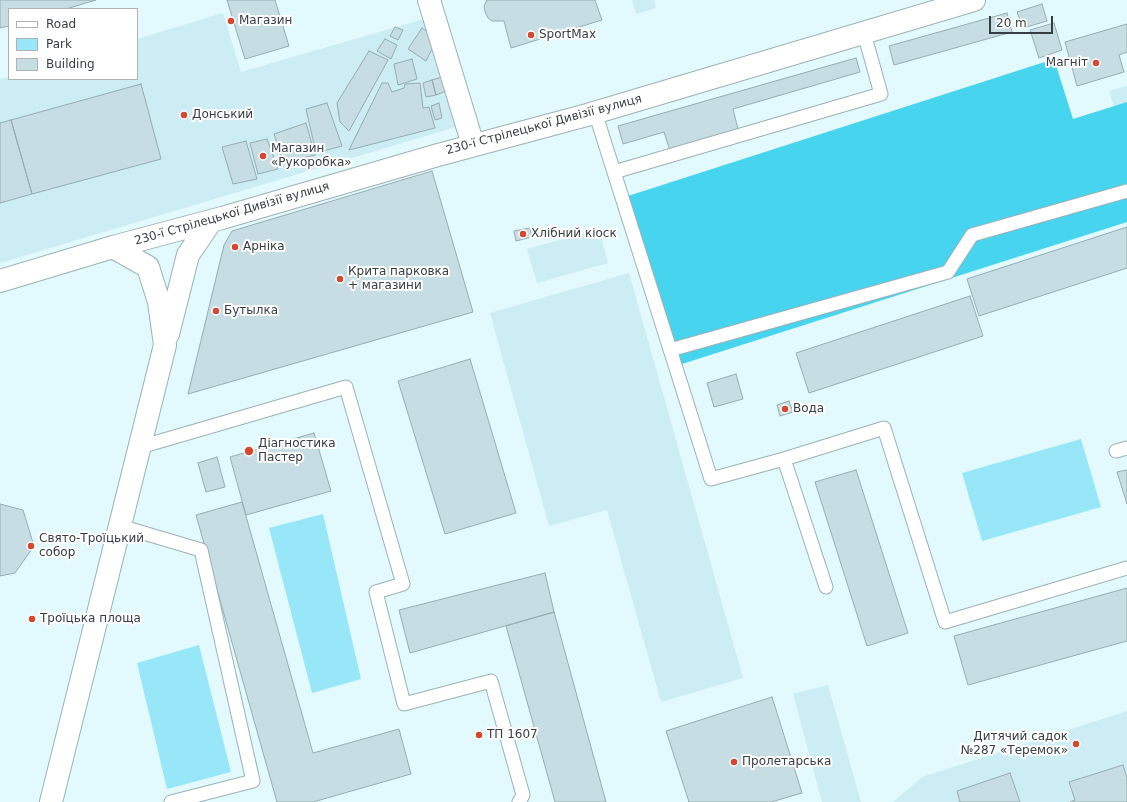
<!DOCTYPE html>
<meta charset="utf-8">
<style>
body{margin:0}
#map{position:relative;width:1127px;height:802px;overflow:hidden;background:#e2f9fe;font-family:"DejaVu Sans",sans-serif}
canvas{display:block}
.legend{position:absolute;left:8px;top:8px;width:130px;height:72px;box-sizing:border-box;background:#fff;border:1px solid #aeb2b3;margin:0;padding:5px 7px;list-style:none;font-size:12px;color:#353e40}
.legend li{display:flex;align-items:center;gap:8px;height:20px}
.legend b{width:20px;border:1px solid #aeb2b3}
.scale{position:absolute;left:989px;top:16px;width:64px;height:18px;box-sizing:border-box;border:2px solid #353e40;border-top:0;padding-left:5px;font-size:12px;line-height:14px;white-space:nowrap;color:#353e40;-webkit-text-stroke:3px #fff;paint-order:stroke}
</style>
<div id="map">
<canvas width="1127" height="802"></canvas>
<ul class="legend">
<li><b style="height:5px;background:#fff"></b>Road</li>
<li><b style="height:11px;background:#97e7f8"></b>Park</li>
<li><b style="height:11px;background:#c6dee3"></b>Building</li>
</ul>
<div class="scale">20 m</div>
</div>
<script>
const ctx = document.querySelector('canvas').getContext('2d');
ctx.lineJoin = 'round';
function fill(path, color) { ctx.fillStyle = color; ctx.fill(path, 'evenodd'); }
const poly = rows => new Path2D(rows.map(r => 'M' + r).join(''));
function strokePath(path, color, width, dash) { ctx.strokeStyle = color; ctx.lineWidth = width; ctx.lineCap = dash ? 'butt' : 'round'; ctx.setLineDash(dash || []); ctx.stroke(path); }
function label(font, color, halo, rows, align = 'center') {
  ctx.font = font + ' "DejaVu Sans",sans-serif'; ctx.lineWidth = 4; ctx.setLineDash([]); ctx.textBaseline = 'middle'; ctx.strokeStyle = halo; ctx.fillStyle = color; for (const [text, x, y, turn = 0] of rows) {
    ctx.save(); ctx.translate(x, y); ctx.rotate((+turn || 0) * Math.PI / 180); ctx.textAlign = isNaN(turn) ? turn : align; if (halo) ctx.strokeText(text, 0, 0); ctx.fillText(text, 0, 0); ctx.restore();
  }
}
fill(poly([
 [632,0,654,0,656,8,636,14],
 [223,13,241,72,434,16,466,124,0,263,0,79,9,77,9,79,137,79,137,39],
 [1127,86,1127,106,1115,110,1109,91],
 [599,229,608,263,537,283,527,249],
 [629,273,743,678,661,702,607,510,549,526,490,313],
 [828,685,861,802,822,802,793,694],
 [1127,711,1127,802,893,802,922,777]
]), '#cdedf4');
fill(poly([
 [1081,439,1101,507,982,541,962,473],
 [323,514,361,679,312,693,269,528],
 [199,645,231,772,167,789,137,663]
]), '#97e7f8');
fill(poly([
 [1054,59,1073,119,1127,102,1127,222,682,364,628,196]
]), '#46d4ee');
const building = poly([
 [0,0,96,0,66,9,9,9,9,26,0,28,0,0],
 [227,0,275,0,289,46,245,59,227,0],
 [487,0,595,0,602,20,511,48,504,21,492,21,488,18,485,12,484,6,487,0],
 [1042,4,1047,21,1023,28,1017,12,1042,4],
 [1007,13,1012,32,894,65,889,46,1007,13],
 [1054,23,1062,50,1039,58,1030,30,1054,23],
 [1127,24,1127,52,1119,55,1124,72,1077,86,1065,42,1127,24],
 [395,27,403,30,398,40,390,36,395,27],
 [422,28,437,39,426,61,408,49,422,28],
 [385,39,397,45,391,59,377,51,385,39],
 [369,51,388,60,349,131,340,122,337,103,369,51],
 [856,58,860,72,733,109,739,133,671,154,664,132,623,144,618,126,856,58],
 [412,59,417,79,398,85,394,64,412,59],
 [446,76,452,89,436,95,432,80,446,76],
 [432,80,436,95,426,97,423,83,432,80],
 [382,83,388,83,392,92,404,88,405,84,420,83,423,108,429,107,435,128,349,150,382,83],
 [141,84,161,159,32,194,11,120,141,84],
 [327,103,342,146,316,153,306,109,327,103],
 [439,103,442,118,435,120,431,106,439,103],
 [11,120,32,194,0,203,0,123,11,120],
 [306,123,315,155,283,163,274,134,306,123],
 [267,139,278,169,258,174,250,143,267,139],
 [246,141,257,179,233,184,222,147,246,141],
 [432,171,473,312,188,394,224,245,232,231,432,171],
 [1127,227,1127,268,979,316,967,279,1127,227],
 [530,228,532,237,516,241,514,231,530,228],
 [970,296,983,336,809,393,796,353,970,296],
 [470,359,516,513,445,534,398,381,470,359],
 [736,374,743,399,714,407,707,383,736,374],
 [789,401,793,412,780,416,777,405,789,401],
 [314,433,331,491,246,515,230,457,314,433],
 [217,457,225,487,206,492,198,463,217,457],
 [856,470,908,633,867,646,815,482,856,470],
 [1127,470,1127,504,1117,472,1127,470],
 [242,502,313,753,399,729,411,774,313,802,277,802,196,515,242,502],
 [0,504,23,510,34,546,15,573,0,576,0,504],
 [545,573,554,612,410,653,399,610,545,573],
 [1127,588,1127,641,968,685,954,636,1127,588],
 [554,612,606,802,555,802,506,626,554,612],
 [772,697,802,793,771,802,689,802,666,731,772,697],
 [1123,765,1127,778,1127,802,1070,802,1075,800,1069,782,1123,765],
 [1010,773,1020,802,960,802,957,791,1010,773]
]);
fill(building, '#c6dee3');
strokePath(building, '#96acb1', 1);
const service = poly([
 [595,112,711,479,784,459,884,428,945,622,1127,568],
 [614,172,881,94,864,33],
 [670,350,948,272,972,235,1127,191],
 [140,447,346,387,403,584,376,592,404,704,491,681,523,795,519,802],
 [1116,451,1127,448],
 [784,459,826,587],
 [120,526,201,550,253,781,171,802]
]);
const minor = poly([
 [429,0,473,145]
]);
const tertiary = poly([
 [0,281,113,247,222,218,438,155,587,115,974,0],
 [168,334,188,255,211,221],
 [51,802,165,345,159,302,148,267,113,247]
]);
strokePath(service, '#9bb1b6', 15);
strokePath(minor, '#9bb1b6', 24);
strokePath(tertiary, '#9bb1b6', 24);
strokePath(service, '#fff', 13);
strokePath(minor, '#fff', 22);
strokePath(tertiary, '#fff', 22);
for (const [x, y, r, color] of [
 [231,21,4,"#d3482f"],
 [531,35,4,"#d3482f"],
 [1096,63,4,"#d3482f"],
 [184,115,4,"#d3482f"],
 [263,156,4,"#d3482f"],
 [523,234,4,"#d3482f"],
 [235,247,4,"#d3482f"],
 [340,279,4,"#d3482f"],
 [216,311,4,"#d3482f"],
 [785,409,4,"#d3482f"],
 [249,451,5,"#d3482f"],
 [31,546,4,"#d3482f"],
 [32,619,4,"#d3482f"],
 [479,735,4,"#d3482f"],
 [1076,744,4,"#d3482f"],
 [734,762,4,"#d3482f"]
]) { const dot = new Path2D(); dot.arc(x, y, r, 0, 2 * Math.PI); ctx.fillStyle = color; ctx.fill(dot); strokePath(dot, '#fff', 1.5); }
label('12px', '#353e40', '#fff', [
 ["Магазин",239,21],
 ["SportMax",539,35],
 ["Магніт",1088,63,"right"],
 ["Донський",192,115],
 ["Магазин",271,149],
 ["«Рукоробка»",271,163],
 ["Хлібний кіоск",531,234],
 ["Арніка",243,247],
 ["Крита парковка",348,272],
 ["+ магазини",348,286],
 ["Бутылка",224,311],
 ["Вода",793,409],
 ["Діагностика",258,444],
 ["Пастер",258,458],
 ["Свято-Троїцький",39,539],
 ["собор",39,553],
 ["Троїцька площа",40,619],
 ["ТП 1607",487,735],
 ["Дитячий садок",1068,737,"right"],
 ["№287 «Теремок»",1068,751,"right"],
 ["Пролетарська",742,762]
], 'left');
label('12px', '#353e40', '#fff', [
 ["230-ї Стрілецької Дивізії вулиця",544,125,-15],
 ["230-ї Стрілецької Дивізії вулиця",232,214,-16]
]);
</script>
